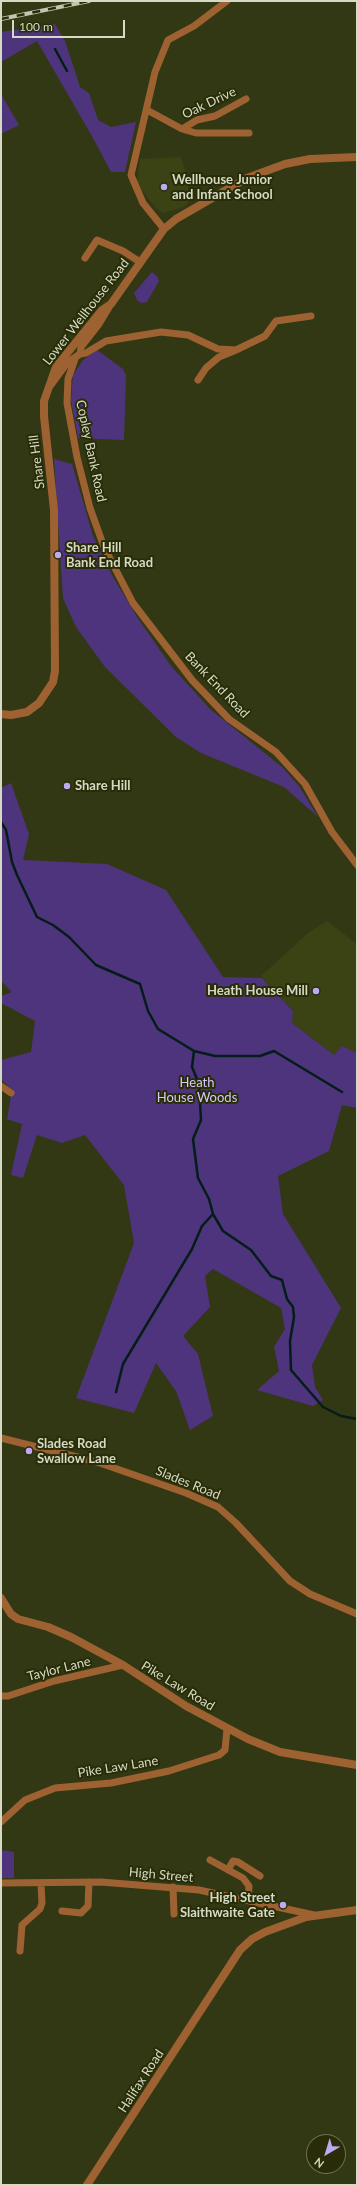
<!DOCTYPE html>
<style>
body{margin:0}
#map{position:relative;width:358px;height:2186px;overflow:hidden;background:#323813;font-family:Lato,sans-serif}
canvas{display:block}
.frame{position:absolute;inset:0;border:2px solid #d6dac5;pointer-events:none}
.north{position:absolute;left:306px;top:2134px;width:40px;height:40px;box-sizing:border-box;background:#282d08;border:1px solid #6e7254;border-radius:50%;rotate:218deg;font-size:11px;font-weight:700;line-height:16px;text-align:center;color:#d6dac5}
.north::after{content:'';display:block;margin:auto;width:14px;height:18px;background:#bea9f4;clip-path:polygon(50% 0,100% 100%,50% 72%,0 100%)}
.scale{position:absolute;left:12px;top:20px;width:113px;height:18px;box-sizing:border-box;border:2px solid #d6dac5;border-top:0;padding-left:5px;font-size:12px;line-height:14px;white-space:nowrap;color:#d6dac5;-webkit-text-stroke:3px #282d08;paint-order:stroke}
</style>
<div id="map">
<canvas width="358" height="2186"></canvas>
<div class="frame"></div>
<div class="north">N</div>
<div class="scale">100 m</div>
</div>
<script>
const ctx = document.querySelector('canvas').getContext('2d');
ctx.lineJoin = 'round';
function fill(path, color) { ctx.fillStyle = color; ctx.fill(path, 'evenodd'); }
const poly = rows => new Path2D(rows.map(r => 'M' + r).join(''));
function strokePath(path, color, width, dash) { ctx.strokeStyle = color; ctx.lineWidth = width; ctx.lineCap = dash ? 'butt' : 'round'; ctx.setLineDash(dash || []); ctx.stroke(path); }
function label(font, color, halo, rows, align = 'center') {
  ctx.font = font + ' Lato,sans-serif'; ctx.lineWidth = 4; ctx.setLineDash([]); ctx.textBaseline = 'middle'; ctx.strokeStyle = halo; ctx.fillStyle = color; for (const [text, x, y, turn = 0] of rows) {
    ctx.save(); ctx.translate(x, y); ctx.rotate((+turn || 0) * Math.PI / 180); ctx.textAlign = isNaN(turn) ? turn : align; if (halo) ctx.strokeText(text, 0, 0); ctx.fillText(text, 0, 0); ctx.restore();
  }
}
fill(poly([
 [181,157,188,181,188,203,184,207,163,213,156,208,137,184,140,159],
 [327,921,357,944,357,1053,342,1046,334,1055,292,1023,293,1011,261,976,308,933]
]), '#3b4214');
fill(poly([
 [55,24,65,41,80,87,89,93,98,120,111,127,136,122,125,172,111,172,93,138,37,41,1,62,1,32],
 [1,94,19,125,1,134],
 [152,272,157,276,159,281,147,302,141,303,137,300,134,293],
 [97,350,123,369,126,375,124,440,78,438,71,400,73,375,83,360],
 [54,459,72,464,93,536,113,577,137,617,171,666,210,709,282,767,299,786,318,817,284,787,201,753,176,737,105,667,76,627,63,598],
 [11,783,29,834,23,860,107,864,166,890,223,977,262,978,293,1011,292,1023,334,1055,342,1046,357,1053,357,1108,342,1105,329,1151,278,1176,283,1214,341,1308,312,1365,315,1387,323,1400,313,1406,257,1390,279,1371,274,1347,285,1329,281,1308,213,1269,205,1276,210,1307,183,1336,198,1354,213,1416,190,1430,176,1391,156,1363,134,1413,76,1398,134,1243,124,1185,85,1135,62,1143,37,1135,23,1178,11,1175,22,1124,7,1119,12,1090,1,1079,1,1060,31,1052,35,1021,1,1003,1,996,12,992,1,981,1,788],
 [1,1850,14,1852,14,1878,1,1878]
]), '#4e347d');
strokePath(poly([
 [55,49,67,71],
 [1,822,6,830,12,862,17,875,37,917,53,925,69,937,96,965,140,984,148,1011,158,1029,194,1051,192,1067,199,1084,201,1120,193,1139,198,1178,209,1199,213,1214,223,1231,251,1250,271,1276,282,1280,287,1299,293,1307,294,1317,290,1341,291,1370,323,1407,341,1416,357,1419],
 [194,1051,215,1056,260,1056,274,1051,342,1092],
 [116,1392,123,1364,192,1249,202,1226,213,1214]
]), '#041d18', 2.5);
strokePath(poly([
 [147,110,182,129,197,120,215,116,246,99],
 [182,129,196,133,249,133],
 [164,229,143,203,131,175,155,72,168,40,194,26,227,1],
 [85,258,97,240,123,251,140,262],
 [80,354,86,353,106,341,161,332,188,335,218,349,236,350,265,336,276,321,311,316],
 [75,359,68,379,67,403,77,457,90,508,104,547,133,603,192,680,229,719,276,752,305,784,332,832,357,865],
 [198,380,206,368,219,357,234,351],
 [51,385,68,362,80,354,81,347,99,324,111,304],
 [1,1086,11,1093],
 [1,1438,97,1462,186,1493,218,1507,236,1523,290,1581,310,1594,357,1614],
 [1,1696,8,1696,54,1681,123,1665],
 [1,1822,25,1800,55,1788,111,1783,169,1771,219,1755,225,1750,227,1729],
 [210,1860,243,1878,249,1886,248,1900],
 [228,1870,233,1861,238,1862,260,1876],
 [1,1883,101,1882,199,1890,314,1915],
 [173,1887,174,1914],
 [62,1911,81,1913,88,1906,89,1882],
 [20,1951,22,1925,40,1909,42,1903,41,1884]
]), '#9e6232', 7);
strokePath(poly([
 [1,714,11,715,27,712,39,703,53,682,55,671,54,510,44,416,44,401,56,367,102,310,111,304,164,229,176,219,247,178,285,164,310,159,357,157],
 [1,1598,11,1614,18,1619,48,1627,71,1637,123,1665,186,1706,248,1739,280,1752,357,1765],
 [87,2185,240,1950,252,1939,265,1932,306,1917,357,1910]
]), '#9e6232', 8);
const rail = poly([
 [1,19,89,1]
]);
strokePath(rail, '#c1c6af', 4);
strokePath(rail, '#282d08', 2.5, [8]);
for (const [x, y, r, color] of [
 [164,187,4,"#bea9f4"],
 [58,555,4,"#bea9f4"],
 [67,786,4,"#bea9f4"],
 [316,991,4,"#bea9f4"],
 [29,1451,4,"#bea9f4"],
 [283,1905,4,"#bea9f4"]
]) { const dot = new Path2D(); dot.arc(x, y, r, 0, 2 * Math.PI); ctx.fillStyle = color; ctx.fill(dot); strokePath(dot, '#282d08', 1.5); }
label('13px', '#d6dac5', '#282d08', [
 ["Oak Drive",209,103,-25],
 ["Lower Wellhouse Road",86,312,-52],
 ["Copley Bank Road",91,451,78],
 ["Share Hill",37,462,-97],
 ["Bank End Road",217,685,46],
 ["Slades Road",188,1483,22],
 ["Taylor Lane",59,1669,-14],
 ["Pike Law Road",178,1686,31],
 ["Pike Law Lane",118,1767,-9],
 ["High Street",161,1875,5],
 ["Halifax Road",141,2081,-57]
]);
label('bold 13px', '#d6dac5', '#282d08', [
 ["Wellhouse Junior",172,180],
 ["and Infant School",172,195],
 ["Share Hill",66,548],
 ["Bank End Road",66,563],
 ["Share Hill",75,786],
 ["Heath House Mill",308,991,"right"],
 ["Slades Road",37,1444],
 ["Swallow Lane",37,1459],
 ["High Street",275,1898,"right"],
 ["Slaithwaite Gate",275,1913,"right"]
], 'left');
label('13px', '#d6c8ff', '#282d08', [
 ["Heath",197,1083],
 ["House Woods",197,1098]
]);
</script>
